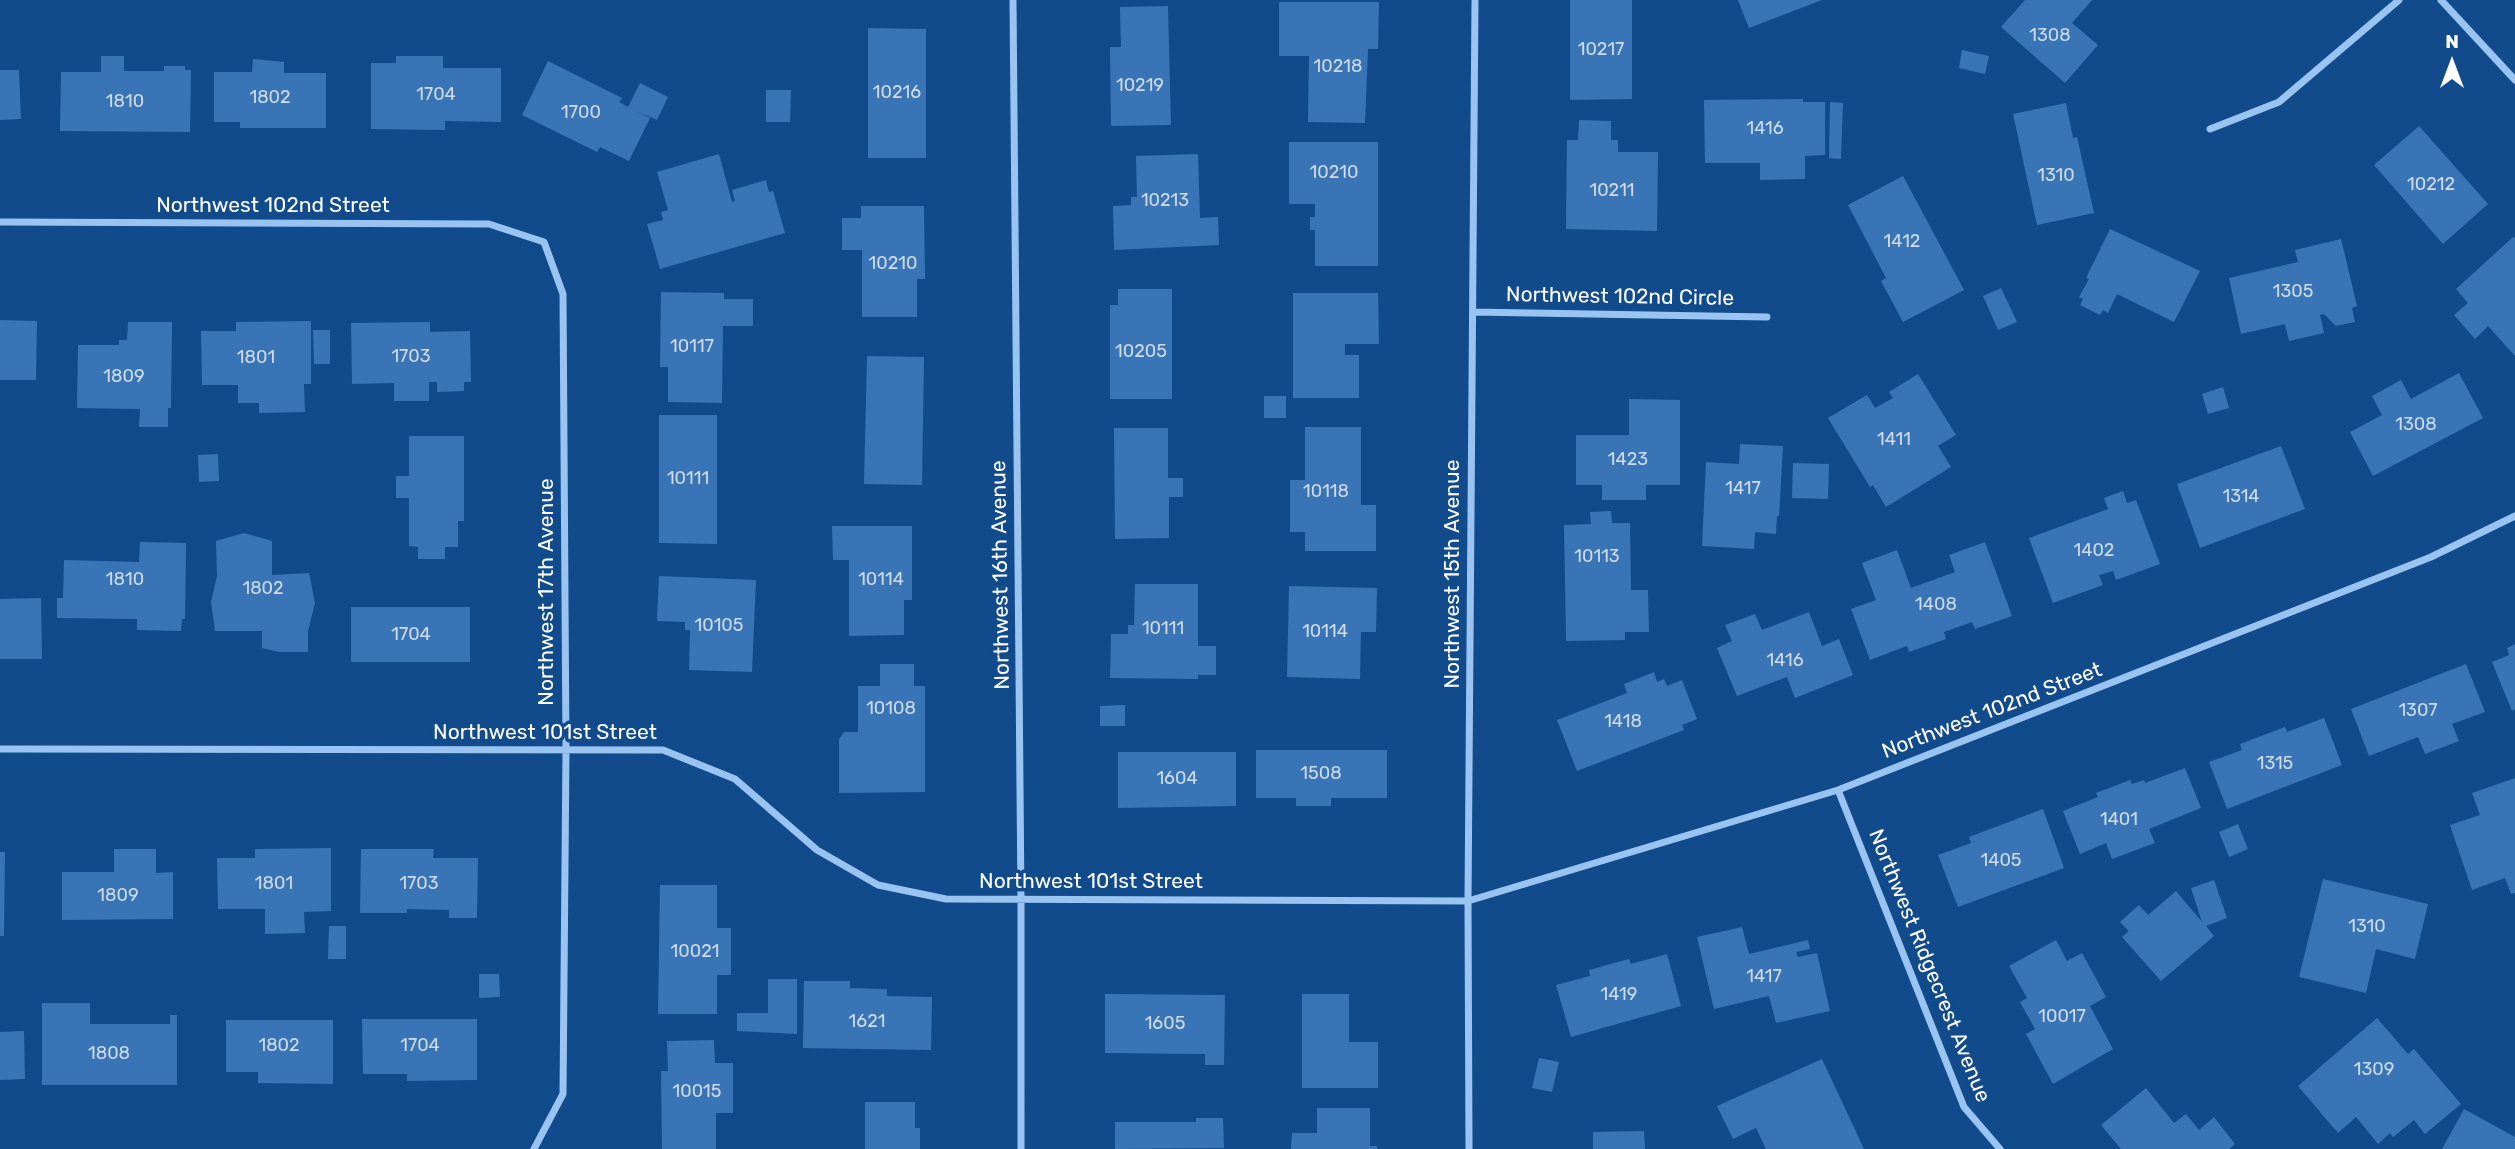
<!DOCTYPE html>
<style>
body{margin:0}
#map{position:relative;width:2515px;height:1149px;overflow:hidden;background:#114b8c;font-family:Rubik,sans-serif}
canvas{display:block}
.north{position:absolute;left:2417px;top:28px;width:70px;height:70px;-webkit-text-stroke:5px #114b8c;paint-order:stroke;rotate:0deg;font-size:19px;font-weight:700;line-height:28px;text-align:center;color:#fff}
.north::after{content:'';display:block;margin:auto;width:24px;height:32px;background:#fff;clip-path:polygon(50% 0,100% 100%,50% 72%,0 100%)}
</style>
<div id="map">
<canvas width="2515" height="1149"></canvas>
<div class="north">N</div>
</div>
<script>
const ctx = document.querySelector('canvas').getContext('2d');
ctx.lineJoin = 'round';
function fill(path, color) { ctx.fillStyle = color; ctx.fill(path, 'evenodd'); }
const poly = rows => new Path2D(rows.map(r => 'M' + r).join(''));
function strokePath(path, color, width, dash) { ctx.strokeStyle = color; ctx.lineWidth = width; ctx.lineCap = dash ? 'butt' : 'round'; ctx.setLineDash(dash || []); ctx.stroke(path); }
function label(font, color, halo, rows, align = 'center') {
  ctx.font = font + ' Rubik,sans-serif'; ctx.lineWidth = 7; ctx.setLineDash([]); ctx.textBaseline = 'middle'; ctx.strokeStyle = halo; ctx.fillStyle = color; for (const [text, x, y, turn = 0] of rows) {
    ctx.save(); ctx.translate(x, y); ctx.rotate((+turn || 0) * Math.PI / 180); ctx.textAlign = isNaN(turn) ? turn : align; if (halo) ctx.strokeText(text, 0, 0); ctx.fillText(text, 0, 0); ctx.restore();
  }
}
fill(poly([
 [1570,0,1632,0,1632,99,1570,100],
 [1738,0,1822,0,1749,28],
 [2025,0,2092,0,2072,23,2098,45,2065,83,2001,27],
 [1279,2,1379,2,1378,49,1368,49,1365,123,1308,122,1309,56,1279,56],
 [1168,6,1171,125,1111,126,1110,47,1121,47,1120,7],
 [868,28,926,29,926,158,868,158],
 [1962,50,1989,56,1985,74,1959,68],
 [101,56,124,56,124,71,164,71,164,66,185,66,185,70,191,70,190,132,60,131,61,72,101,72],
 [396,56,443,56,443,68,501,68,501,122,445,121,445,130,371,129,371,63,396,63],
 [253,59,284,62,284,73,326,73,326,128,240,128,240,122,214,122,214,72,252,72],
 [548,61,622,98,619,102,628,107,640,83,668,97,657,120,636,111,650,118,629,161,600,147,597,152,522,115],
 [0,70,19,70,21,119,0,120],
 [766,90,791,90,790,122,766,122],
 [1803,99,1803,102,1825,102,1825,155,1805,156,1805,179,1760,180,1760,163,1705,163,1704,100],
 [1830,102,1843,103,1841,159,1829,158],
 [2066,103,2073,138,2077,137,2094,213,2037,225,2013,114],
 [1579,120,1611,121,1611,140,1618,140,1618,152,1658,152,1657,231,1566,229,1567,140,1578,140],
 [2419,126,2488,204,2443,244,2374,165],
 [1289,142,1378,142,1378,266,1315,266,1315,230,1310,230,1310,217,1315,217,1315,204,1289,204],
 [719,154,732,202,735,201,732,190,766,180,769,192,773,191,785,233,660,269,647,224,663,220,661,212,668,210,657,172],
 [1198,154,1200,218,1218,217,1219,245,1114,250,1113,206,1131,205,1131,197,1137,197,1136,156],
 [1903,176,1964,290,1903,322,1881,281,1886,278,1848,205],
 [861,206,924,206,925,279,917,279,917,317,862,317,862,250,842,250,842,218,861,218],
 [2110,229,2200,271,2174,322,2117,294,2108,313,2103,310,2100,315,2080,305,2083,299,2079,297,2089,279,2086,278],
 [2513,237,2515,238,2515,356,2488,326,2475,339,2454,315,2468,303,2456,289],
 [2341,239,2357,306,2352,308,2355,322,2336,326,2324,314,2320,315,2324,333,2289,341,2285,324,2241,334,2229,278,2298,262,2295,250],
 [2001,288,2017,322,1998,330,1983,296],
 [1118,289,1172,289,1172,399,1110,399,1110,305,1118,305],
 [661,292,724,293,724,299,753,299,753,326,723,326,722,403,668,402,668,367,660,367],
 [1293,293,1378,293,1379,344,1345,344,1345,355,1359,355,1359,398,1293,398],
 [0,320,37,321,36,380,0,380],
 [311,321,311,384,304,384,305,412,259,413,259,403,238,403,238,385,202,385,201,331,236,331,236,322],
 [128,322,172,322,171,408,168,408,168,427,139,427,140,409,77,408,78,345,119,345,119,340,127,340],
 [430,322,430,332,470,331,471,382,464,382,464,391,437,392,437,382,429,382,429,401,394,401,394,383,352,384,351,323],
 [313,330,330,330,330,364,314,364],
 [867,356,924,357,922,485,864,484],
 [2459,373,2483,418,2373,476,2350,432,2382,415,2372,396,2401,380,2411,399],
 [1918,374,1956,435,1938,446,1951,467,1886,507,1873,485,1870,487,1828,418,1867,395,1875,408,1893,398,1889,392],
 [2223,387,2229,408,2208,414,2202,394],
 [1264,396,1286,396,1286,418,1264,418],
 [1629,399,1680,400,1680,485,1646,485,1646,500,1602,500,1602,485,1576,485,1576,435,1629,435],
 [659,415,717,415,717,544,659,543],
 [1305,427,1361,427,1361,505,1376,505,1376,551,1305,551,1305,532,1290,532,1290,480,1305,480],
 [1114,428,1168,428,1168,478,1183,478,1183,497,1169,497,1169,538,1115,539],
 [409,436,464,436,464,521,458,521,458,547,445,547,445,559,418,559,418,547,409,546,409,498,396,498,396,476,409,476],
 [1740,444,1783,446,1779,516,1777,516,1776,534,1755,532,1754,549,1702,546,1706,462,1739,464],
 [2281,446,2305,509,2200,548,2177,484],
 [218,454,219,481,199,482,198,455],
 [1793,463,1829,464,1828,499,1792,498],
 [2123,491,2127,503,2136,500,2160,564,2116,580,2113,571,2099,575,2103,585,2053,603,2029,538,2108,509,2104,498],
 [1611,511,1612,523,1630,523,1631,590,1648,590,1649,632,1625,632,1625,640,1566,641,1564,525,1591,524,1590,512],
 [832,526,912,526,912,600,904,600,904,635,849,636,849,560,833,560],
 [244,533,272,541,272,575,309,573,315,603,308,631,308,652,279,652,262,648,262,631,215,631,211,602,217,576,216,541],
 [140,542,186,543,185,619,182,619,181,631,137,630,137,619,57,618,57,598,63,598,64,560,139,562],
 [1985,542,2012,616,1975,629,1972,622,1944,632,1946,639,1909,652,1907,646,1870,660,1851,609,1876,600,1862,563,1897,550,1911,588,1955,572,1949,555],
 [659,576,756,580,752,672,689,670,690,630,685,630,685,622,657,621],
 [1135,584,1198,584,1198,646,1216,646,1216,675,1198,675,1198,679,1110,678,1111,634,1128,634,1128,625,1134,625],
 [1289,586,1377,588,1376,632,1361,632,1360,679,1287,677],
 [41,598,42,659,0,659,0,599],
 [351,607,470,607,470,662,351,662],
 [1809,612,1822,646,1839,639,1853,675,1795,698,1787,677,1737,696,1717,648,1732,641,1725,625,1755,614,1762,630],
 [2515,644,2515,709,2512,711,2492,662,2509,655,2507,648],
 [880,664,914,664,914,686,925,686,925,792,839,793,839,739,844,732,858,732,858,686,880,686],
 [2466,664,2485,712,2452,724,2459,741,2425,754,2418,737,2369,756,2351,709],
 [1654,672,1657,682,1664,679,1667,686,1682,680,1697,719,1682,725,1684,730,1577,771,1557,720,1627,693,1624,684],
 [1125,705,1125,726,1100,726,1100,706],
 [2324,718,2342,765,2227,809,2209,762,2242,750,2240,744,2285,727,2287,732],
 [1256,750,1387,750,1387,798,1331,798,1331,806,1296,806,1296,798,1256,798],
 [1118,752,1236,752,1236,806,1118,808],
 [2185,768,2201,808,2149,829,2155,843,2112,859,2106,843,2080,854,2063,811,2098,797,2096,793,2130,780,2132,784,2144,780,2145,783],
 [2515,778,2515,893,2511,894,2505,878,2472,890,2450,825,2480,815,2472,793],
 [2043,809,2064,868,1958,907,1938,855,1971,843,1969,837],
 [2238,824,2248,849,2229,857,2219,832],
 [331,848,331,911,304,912,305,933,265,934,265,909,218,909,217,858,255,858,255,849],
 [114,849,156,849,156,873,173,872,173,919,62,920,62,872,114,872],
 [361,849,434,849,433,858,478,858,477,918,449,918,449,910,407,909,407,913,360,913],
 [0,852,5,852,4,936,0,936],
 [2323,879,2428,904,2415,959,2376,949,2366,993,2299,977],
 [2214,880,2227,918,2206,926,2214,936,2161,981,2122,937,2129,931,2120,922,2139,905,2148,915,2176,891,2202,922,2191,888],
 [660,885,717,885,717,928,731,928,731,975,717,975,717,1014,658,1014],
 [329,926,346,926,346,959,328,959],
 [1742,927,1749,954,1808,940,1810,949,1796,952,1798,957,1817,953,1830,1011,1776,1023,1769,996,1714,1009,1697,937],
 [2056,940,2067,961,2082,953,2106,997,2090,1006,2113,1049,2053,1084,2026,1034,2035,1029,2020,1002,2027,998,2009,966],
 [1667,954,1681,1006,1571,1037,1556,985,1590,976,1589,970,1629,959,1631,964],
 [479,974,499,974,500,997,479,998],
 [768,979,797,979,797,1034,737,1031,737,1013,768,1013],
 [804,981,850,981,850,988,887,989,887,996,932,997,931,1050,803,1048],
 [1105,994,1225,995,1224,1065,1205,1065,1205,1054,1105,1053],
 [1302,994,1349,994,1349,1042,1378,1042,1378,1088,1302,1088],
 [42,1003,90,1003,90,1024,170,1024,170,1015,177,1015,177,1085,42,1085],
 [2377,1018,2408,1054,2414,1049,2461,1104,2425,1134,2414,1120,2393,1137,2390,1133,2378,1144,2356,1117,2338,1133,2298,1086],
 [362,1019,477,1019,477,1080,407,1081,407,1074,363,1074],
 [226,1020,333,1020,333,1084,258,1083,258,1072,226,1072],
 [24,1031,25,1079,0,1080,0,1032],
 [714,1040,715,1063,733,1063,733,1113,716,1113,716,1149,662,1149,661,1071,668,1071,667,1041],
 [1539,1058,1559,1062,1552,1092,1532,1088],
 [1822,1059,1864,1149,1766,1149,1756,1128,1733,1139,1717,1106],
 [2146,1088,2174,1123,2186,1114,2199,1130,2214,1117,2235,1144,2229,1149,2121,1149,2101,1125],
 [865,1102,915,1102,915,1128,920,1128,920,1149,865,1149],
 [1317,1108,1370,1108,1370,1146,1377,1146,1377,1149,1291,1149,1292,1133,1317,1133],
 [2464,1109,2515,1137,2515,1149,2442,1149],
 [1196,1118,1223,1118,1224,1148,1115,1149,1115,1122,1196,1122],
 [1644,1131,1645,1149,1593,1149,1593,1132]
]), '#3975b6');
strokePath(poly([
 [1013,0,1021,899,1021,1149],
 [2441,0,2515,80],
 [2210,129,2279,102,2399,0],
 [0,222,489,224,544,242,563,294,566,750,563,1094,534,1149],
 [1473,312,1767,317],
 [0,749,663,750,735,779,817,850,878,885,946,899,1468,901,1838,790,2431,557,2515,516],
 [1838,790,1964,1107,2000,1149],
 [1469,1149,1468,901,1475,0]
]), '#99c4f2', 7);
label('18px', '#cedced', null, [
 ["1308",2050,36],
 ["10217",1601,50],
 ["10218",1338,67],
 ["10219",1140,86],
 ["10216",897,93],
 ["1704",436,95],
 ["1802",270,98],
 ["1810",125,102],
 ["1700",581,113],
 ["1416",1765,129],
 ["10210",1334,173],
 ["1310",2056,176],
 ["10212",2431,185],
 ["10211",1612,191],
 ["10213",1165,201],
 ["1412",1902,242],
 ["10210",893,264],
 ["1305",2293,292],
 ["10117",692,347],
 ["10205",1141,352],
 ["1703",411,357],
 ["1801",256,358],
 ["1809",124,377],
 ["1308",2416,425],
 ["1411",1894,440],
 ["1423",1628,460],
 ["10111",688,479],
 ["1417",1743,489],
 ["10118",1326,492],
 ["1314",2241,497],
 ["1402",2094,551],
 ["10113",1597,557],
 ["1810",125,580],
 ["10114",881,580],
 ["1802",263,589],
 ["1408",1936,605],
 ["10105",719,626],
 ["10111",1163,629],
 ["10114",1325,632],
 ["1704",411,635],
 ["1416",1785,661],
 ["10108",891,709],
 ["1307",2418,711],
 ["1418",1623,722],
 ["1315",2275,764],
 ["1508",1321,774],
 ["1604",1177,779],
 ["1401",2119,820],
 ["1405",2001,861],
 ["1801",274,884],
 ["1703",419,884],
 ["1809",118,896],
 ["1310",2367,927],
 ["10021",695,952],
 ["1417",1764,977],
 ["1419",1619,995],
 ["10017",2062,1017],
 ["1621",867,1022],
 ["1605",1165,1024],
 ["1802",279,1046],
 ["1704",420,1046],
 ["1808",109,1054],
 ["1309",2374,1070],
 ["10015",697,1092]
]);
label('21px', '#fff', '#114b8c', [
 ["Northwest 102nd Street",273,206],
 ["Northwest 102nd Circle",1620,297,1],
 ["Northwest 15th Avenue",1453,574,-90],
 ["Northwest 16th Avenue",1001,575,-91],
 ["Northwest 17th Avenue",547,592,-90],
 ["Northwest 102nd Street",1992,711,-21],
 ["Northwest 101st Street",545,733],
 ["Northwest 101st Street",1091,882],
 ["Northwest Ridgecrest Avenue",1929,966,68]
]);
</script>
